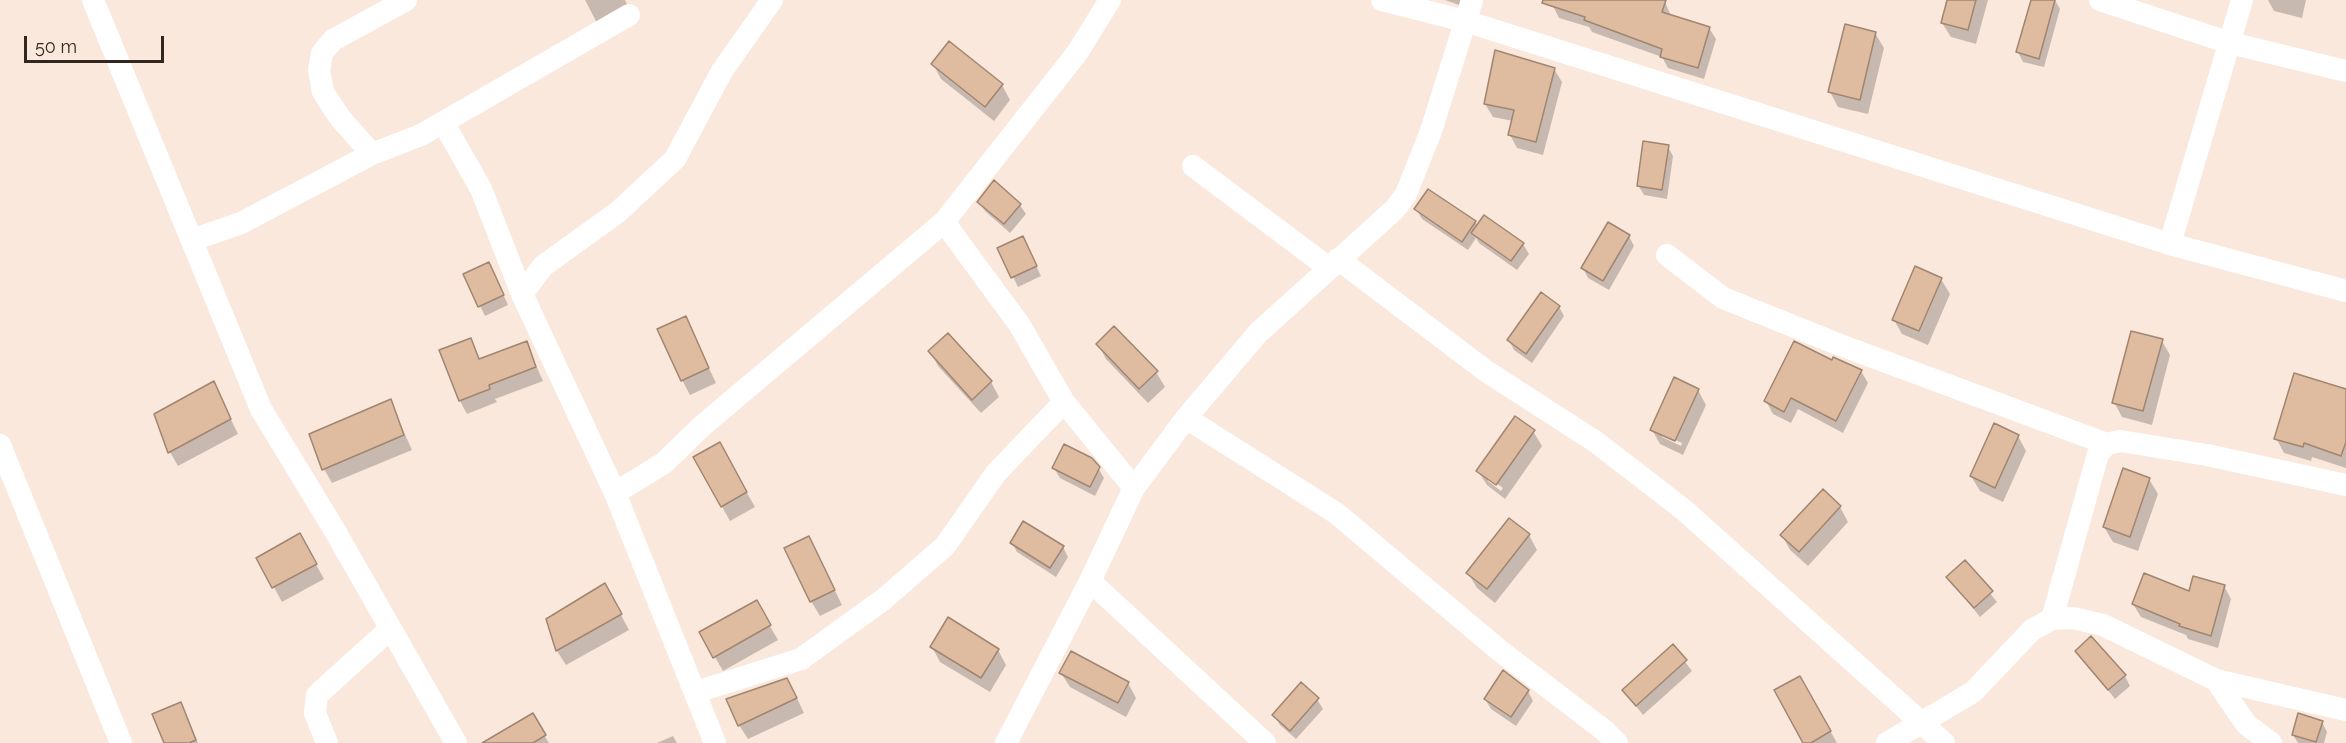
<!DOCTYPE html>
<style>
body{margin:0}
#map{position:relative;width:2346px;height:743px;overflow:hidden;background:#fbe8dc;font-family:Raleway,sans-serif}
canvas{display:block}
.scale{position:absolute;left:24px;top:36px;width:140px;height:27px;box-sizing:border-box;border:3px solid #32271f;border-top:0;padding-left:8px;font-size:18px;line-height:21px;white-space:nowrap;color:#32271f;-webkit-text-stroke:4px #fbe8dc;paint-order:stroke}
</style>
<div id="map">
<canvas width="2346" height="743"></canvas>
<div class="scale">50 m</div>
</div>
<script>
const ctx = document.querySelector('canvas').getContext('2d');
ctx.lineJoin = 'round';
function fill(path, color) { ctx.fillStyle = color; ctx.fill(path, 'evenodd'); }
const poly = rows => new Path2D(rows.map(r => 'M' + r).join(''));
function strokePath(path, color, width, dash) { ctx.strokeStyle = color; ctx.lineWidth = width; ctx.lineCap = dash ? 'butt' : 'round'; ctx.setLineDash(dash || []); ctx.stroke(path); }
fill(poly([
 [585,0,625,0,629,9,598,25],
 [1445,0,1461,0,1459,5],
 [1554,0,1665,2,1671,16,1709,28,1716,39,1704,79,1668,68,1662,57,1592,32,1589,27,1559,18,1553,6],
 [1948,0,1988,0,1976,44,1951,37,1942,23],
 [2033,0,2055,0,2060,9,2044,67,2023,62,2018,52],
 [2268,0,2306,0,2302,18,2274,11],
 [1875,33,1884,48,1868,114,1838,107,1830,92],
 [933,64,1002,85,1010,100,994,121,941,79],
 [1554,69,1562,82,1543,155,1517,148,1510,135,1513,121,1493,117,1485,104],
 [1668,147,1673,156,1667,199,1644,195,1638,185],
 [979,202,1020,205,1026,214,1010,233,985,211],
 [1416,209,1475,222,1478,227,1523,244,1529,254,1517,270,1479,243,1476,238,1468,250,1422,219],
 [1629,236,1634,246,1609,290,1588,278,1583,268],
 [1023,238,1041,276,1018,287,999,248],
 [494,274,508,305,485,316,465,275],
 [1941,279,1950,294,1928,345,1902,334,1894,320],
 [1559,307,1564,316,1532,363,1514,350,1509,340],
 [685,318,716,383,690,395,682,380],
 [470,340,480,360,526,343,543,381,495,399,497,402,467,414,460,401],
 [2162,341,2170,355,2152,425,2122,417,2114,402],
 [1098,344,1156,372,1165,387,1148,403,1106,359],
 [930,351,991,382,999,397,981,413,938,366],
 [1832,362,1861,371,1868,383,1843,433,1798,409,1791,423,1773,414,1766,401],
 [2295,375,2346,388,2346,468,2312,457,2311,461,2284,453,2276,438],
 [213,383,238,434,178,466,170,452],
 [1698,390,1706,405,1683,455,1660,444,1652,430],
 [1662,434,1682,443,1681,446,1662,437],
 [390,401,412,450,332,483,324,469],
 [1533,431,1542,446,1505,499,1487,485,1478,471],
 [1488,477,1503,488,1501,491,1488,481],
 [2018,436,2026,451,2003,502,1980,491,1971,476],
 [719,444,755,507,730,521,695,458],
 [1054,468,1098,468,1104,478,1095,496,1060,478],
 [2149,479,2158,494,2138,551,2113,542,2104,527],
 [1840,507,1848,522,1808,566,1790,550,1782,535],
 [1529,535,1537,550,1495,603,1477,588,1468,573],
 [809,538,842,605,820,616,811,601],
 [1012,543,1063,547,1068,557,1056,577,1017,552],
 [308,550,324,579,282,602,258,558],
 [1965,562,1997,602,1980,617,1948,577],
 [2224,586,2231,599,2218,648,2188,639,2186,635,2141,617,2133,604],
 [613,600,629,630,566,665,557,651,548,620],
 [756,602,778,640,723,671,701,633],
 [1673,646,1692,671,1643,715,1624,691],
 [932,647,998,650,1006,665,990,692,940,662],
 [2077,651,2125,676,2130,686,2115,699],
 [1061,673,1128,683,1136,698,1126,717,1070,687],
 [1800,678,1837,743,1805,743],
 [1528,691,1533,701,1516,726,1491,709,1485,699],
 [795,694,804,713,748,739,739,725],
 [1317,699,1323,709,1296,739,1280,725,1274,715],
 [186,714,198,743,166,743],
 [532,715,549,743,499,743],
 [2322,722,2327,732,2324,743,2298,743,2293,735],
 [673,736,677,743,657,743]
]), '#0003');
const building = poly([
 [1543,0,1666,0,1662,12,1710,27,1698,68,1660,57,1662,49,1584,20,1585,17,1542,3,1543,0],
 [1947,0,1976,0,1968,30,1941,23,1947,0],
 [2031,0,2055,0,2039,59,2016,52,2031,0],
 [1845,24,1876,32,1860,100,1828,92,1845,24],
 [949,41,1003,84,985,107,931,64,949,41],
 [1495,50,1555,68,1536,142,1508,135,1514,110,1484,104,1495,50],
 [1643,141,1669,145,1662,190,1637,186,1643,141],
 [994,180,1021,204,1004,224,977,202,994,180],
 [1428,189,1476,221,1462,242,1414,209,1428,189],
 [1484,215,1524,243,1511,261,1471,233,1484,215],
 [1608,222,1630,235,1603,281,1581,268,1608,222],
 [1023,236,1037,266,1011,278,997,248,1023,236],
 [489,262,504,295,478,307,463,274,489,262],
 [1915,266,1942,278,1919,331,1892,320,1915,266],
 [1541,292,1560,306,1526,354,1507,340,1541,292],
 [686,316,709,368,681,381,657,329,686,316],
 [1114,326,1158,371,1139,389,1096,344,1114,326],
 [2131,331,2163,339,2143,411,2112,403,2131,331],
 [948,333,992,381,972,400,928,351,948,333],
 [471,338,479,359,527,341,536,367,489,385,490,389,459,401,439,350,471,338],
 [1794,341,1832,360,1833,357,1862,370,1836,421,1791,398,1784,412,1764,401,1794,341],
 [2294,373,2346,389,2346,442,2341,456,2304,443,2303,447,2274,439,2294,373],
 [1674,377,1699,389,1675,441,1650,430,1674,377],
 [214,381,231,419,168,453,154,414,214,381],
 [391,399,404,435,322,470,309,434,391,399],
 [1515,416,1535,430,1496,485,1476,471,1515,416],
 [1994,423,2019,435,1995,488,1970,476,1994,423],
 [720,442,747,492,721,507,693,457,720,442],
 [1064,444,1092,458,1100,467,1090,487,1052,468,1064,444],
 [2123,468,2150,478,2130,537,2103,527,2123,468],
 [1823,489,1841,506,1799,552,1780,535,1823,489],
 [1509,518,1530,534,1487,589,1466,573,1509,518],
 [1023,521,1064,546,1050,568,1010,543,1023,521],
 [300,533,317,564,272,588,256,558,300,533],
 [809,536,835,590,810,602,784,548,809,536],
 [1965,560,1993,591,1974,608,1946,577,1965,560],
 [2144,573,2189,591,2193,576,2225,585,2211,636,2179,626,2180,624,2132,604,2144,573],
 [605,583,622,614,556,651,546,619,605,583],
 [757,600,771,625,713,658,699,632,757,600],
 [948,617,999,649,981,678,930,647,948,617],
 [2091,636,2126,675,2108,690,2075,651,2091,636],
 [1673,644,1687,660,1636,706,1622,690,1673,644],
 [1071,651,1129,682,1118,703,1059,673,1071,651],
 [1503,670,1529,690,1511,717,1484,699,1503,670],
 [1800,676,1831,731,1811,743,1803,743,1774,690,1800,676],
 [787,678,797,698,738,726,726,699,787,678],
 [1301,682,1319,698,1290,731,1272,715,1301,682],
 [181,702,196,740,189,743,164,743,152,714,181,702],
 [533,713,546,735,533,743,482,743,533,713],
 [2298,713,2323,721,2316,742,2292,735,2298,713]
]);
fill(building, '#dfbb9f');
strokePath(building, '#a08671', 1.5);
strokePath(poly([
 [93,0,261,409,335,531,456,743],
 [1382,0,1465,21,2170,244,2242,0],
 [2100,0,2230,43,2346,71],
 [443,122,481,189,522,294,615,493,715,743],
 [372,154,340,118,323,92,319,70,322,53,333,40,406,0],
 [1193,166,1329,268],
 [944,222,1019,324,1064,402,1134,488],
 [192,240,241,223,372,154,421,135,629,15],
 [2170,244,2346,291],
 [1667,255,1723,298,1835,343,2107,444],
 [1338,259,1486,371,1596,442,1684,510,1944,743],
 [522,294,543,266,618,212,675,159,722,71,772,0],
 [1186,418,1336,513,1499,650,1605,731,1617,743],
 [0,445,121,743],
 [615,493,664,463,702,426,944,222,1077,53,1110,0],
 [1090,581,1265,743],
 [2052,619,2098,454,2107,444,2120,441,2207,455,2346,485],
 [2216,680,2246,724,2271,743],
 [696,692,801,659,884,599,945,546,996,473,1064,402],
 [327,743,315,713,317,695,390,629],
 [1006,743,1090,581,1134,488,1186,418,1258,333,1395,209,1406,194,1431,131,1472,0],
 [1887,743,1973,692,2032,630,2052,619,2073,618,2103,625,2216,680,2346,710]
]), '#fff', 22);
</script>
